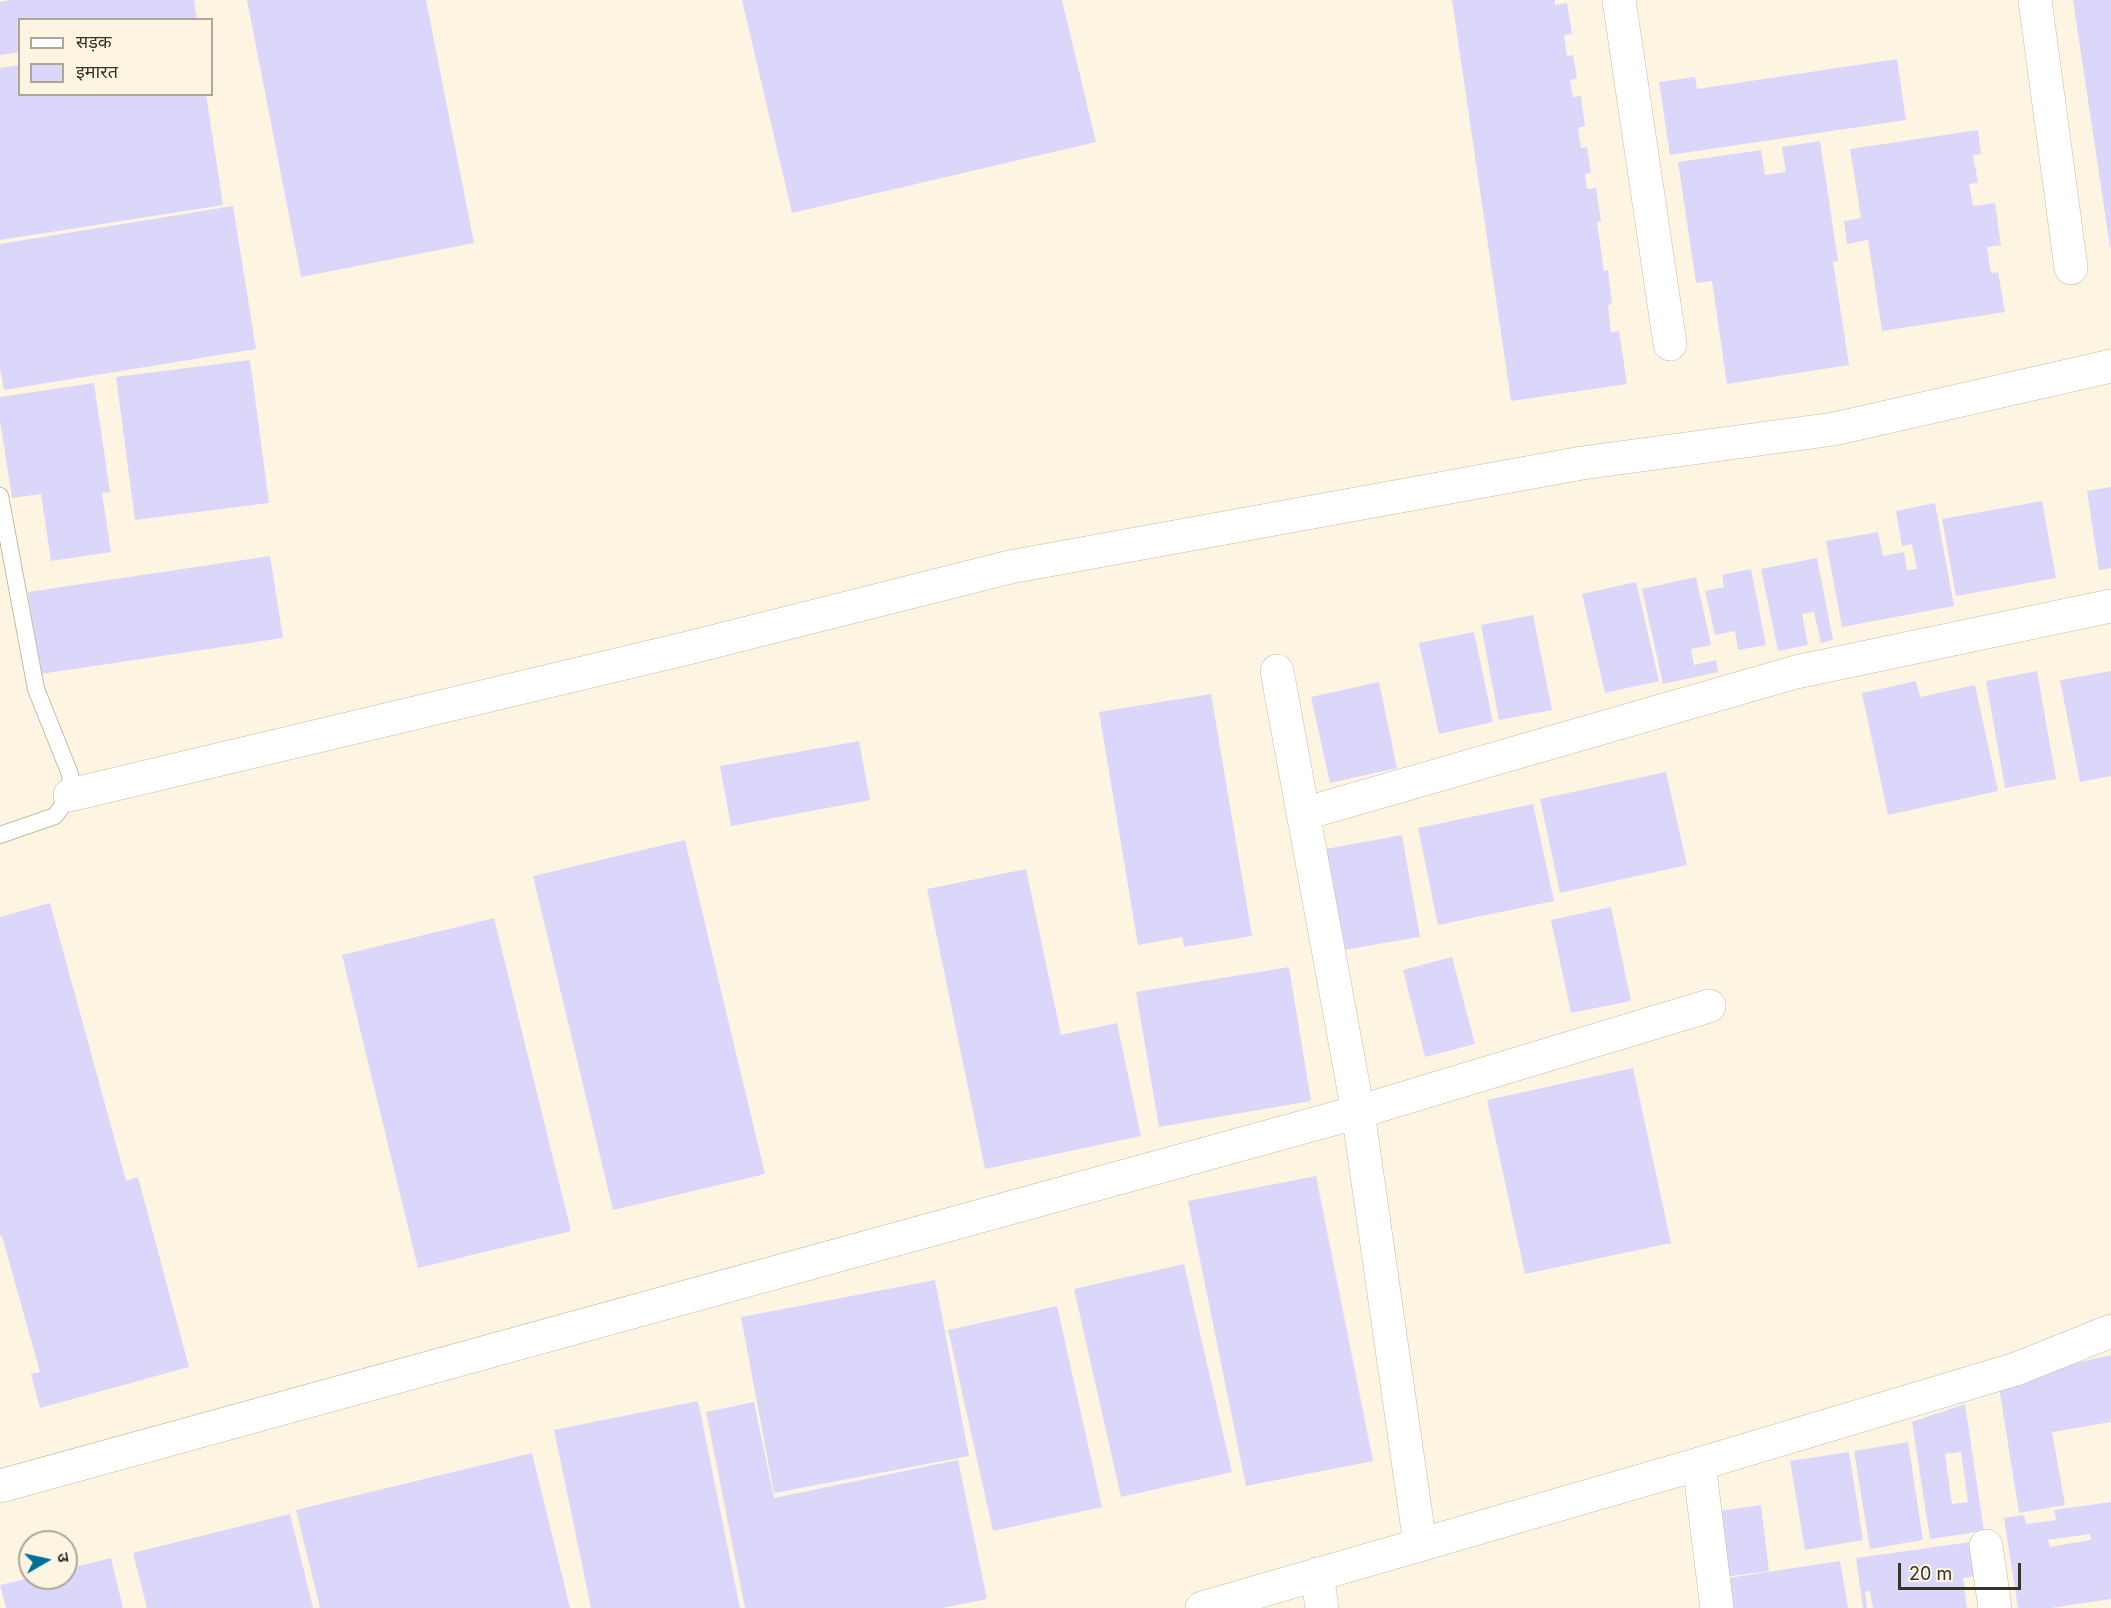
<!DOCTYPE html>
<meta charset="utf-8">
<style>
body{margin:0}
#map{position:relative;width:2111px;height:1608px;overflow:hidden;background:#fdf5e2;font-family:Inter,"Noto Sans Devanagari",sans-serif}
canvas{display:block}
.legend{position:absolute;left:18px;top:18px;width:195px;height:78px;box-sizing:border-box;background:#fdf5e2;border:2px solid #ada799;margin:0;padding:8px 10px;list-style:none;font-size:18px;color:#36332c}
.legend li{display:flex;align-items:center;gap:12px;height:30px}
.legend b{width:30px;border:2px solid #ada799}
.north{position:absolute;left:18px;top:1530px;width:60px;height:60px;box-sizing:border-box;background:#fdf5e2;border:2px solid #ada799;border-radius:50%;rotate:81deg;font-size:16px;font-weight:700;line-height:24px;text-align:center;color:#36332c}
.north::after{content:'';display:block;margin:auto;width:21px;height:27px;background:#006e9a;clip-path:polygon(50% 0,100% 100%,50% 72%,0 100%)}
.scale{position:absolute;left:1898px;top:1563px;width:123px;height:27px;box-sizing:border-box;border:3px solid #36332c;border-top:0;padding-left:8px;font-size:18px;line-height:21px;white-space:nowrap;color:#36332c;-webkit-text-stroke:4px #fdf5e2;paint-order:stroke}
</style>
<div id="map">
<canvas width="2111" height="1608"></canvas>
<ul class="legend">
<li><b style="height:8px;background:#fff"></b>सड़क</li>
<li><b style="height:16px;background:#dbd7fa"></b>इमारत</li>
</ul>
<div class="north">उ</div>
<div class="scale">20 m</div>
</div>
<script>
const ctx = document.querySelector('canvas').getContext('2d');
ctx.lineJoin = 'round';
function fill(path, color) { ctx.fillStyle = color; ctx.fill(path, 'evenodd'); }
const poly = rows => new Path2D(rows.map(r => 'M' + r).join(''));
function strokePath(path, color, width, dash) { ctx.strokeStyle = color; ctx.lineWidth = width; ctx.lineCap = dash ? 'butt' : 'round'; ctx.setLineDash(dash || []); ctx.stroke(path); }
fill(poly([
 [10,0,194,0,197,20,20,20,20,52,0,55,0,2],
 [247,0,426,0,474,243,301,277],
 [742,0,1062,0,1096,142,792,213],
 [1452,0,1555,0,1555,5,1567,3,1572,34,1564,35,1567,56,1573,55,1577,79,1570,80,1573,97,1581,96,1585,126,1578,128,1581,148,1587,147,1591,173,1585,174,1587,189,1596,188,1601,221,1597,222,1604,271,1608,270,1612,304,1608,305,1611,332,1619,331,1627,384,1511,401],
 [2073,0,2111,0,2111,247,2110,247],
 [1897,59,1906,120,1670,155,1659,82,1695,77,1697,89],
 [20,65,20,94,206,94,223,205,0,240,0,68],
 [1978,130,1981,154,1973,155,1978,183,1969,184,1973,206,1995,203,2001,245,1987,247,1991,273,1998,272,2005,312,1882,331,1868,240,1847,244,1844,221,1861,218,1850,149],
 [1820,141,1838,261,1833,262,1849,365,1727,384,1712,281,1696,283,1678,162,1761,150,1765,175,1786,172,1782,147],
 [233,206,256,349,4,390,0,368,0,244],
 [250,360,269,503,135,520,116,377],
 [94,383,110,492,102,493,111,552,51,561,41,494,12,498,0,420,0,397],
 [2111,487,2111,568,2099,570,2087,491],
 [2042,501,2056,578,1956,596,1942,519],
 [1935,503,1954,606,1842,627,1826,541,1878,532,1883,556,1904,552,1907,570,1917,569,1912,544,1902,546,1896,511],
 [270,556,283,638,40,674,28,592],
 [1817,558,1833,640,1821,643,1814,612,1802,614,1808,645,1778,651,1761,569],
 [1751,569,1766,645,1738,650,1735,631,1715,635,1705,591,1724,587,1722,575],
 [1696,577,1711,645,1691,649,1694,665,1716,660,1718,672,1663,684,1642,589],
 [1636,582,1659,681,1605,693,1582,594],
 [1533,615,1552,710,1499,720,1481,625],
 [1474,632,1493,722,1439,734,1419,643],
 [2037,671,2056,779,2005,788,1986,681],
 [2111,671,2111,776,2080,782,2060,680],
 [1916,681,1920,697,1975,685,1998,791,1888,815,1862,693],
 [1379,682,1397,768,1330,783,1311,697],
 [1211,694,1252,936,1184,947,1182,937,1138,945,1099,712],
 [859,741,870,800,731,826,720,766],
 [1666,772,1687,865,1560,893,1540,799],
 [1533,804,1554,901,1438,925,1418,828],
 [1402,835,1420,937,1343,950,1326,849],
 [685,840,765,1174,613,1210,533,876],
 [1026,869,1061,1035,1117,1023,1141,1136,985,1169,927,889],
 [50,903,126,1181,138,1177,189,1367,40,1408,31,1374,40,1372,2,1236,0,1236,0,917],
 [1611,907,1631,1001,1571,1013,1551,920],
 [494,918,571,1231,418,1268,342,955],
 [1452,957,1475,1044,1425,1057,1403,970],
 [1289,967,1311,1101,1159,1127,1136,992],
 [1633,1068,1671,1243,1525,1274,1487,1100],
 [1316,1176,1373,1461,1246,1486,1188,1201],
 [1184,1264,1232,1472,1121,1497,1074,1289],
 [935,1280,969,1456,774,1493,741,1317],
 [1057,1306,1102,1507,993,1531,948,1330],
 [2111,1355,2111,1422,2052,1432,2065,1505,2019,1513,1998,1381],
 [698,1401,740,1608,591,1608,554,1430],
 [754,1402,774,1498,958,1460,987,1599,943,1608,745,1608,706,1412],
 [1965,1404,1984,1531,1930,1539,1912,1422],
 [1961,1452,1968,1502,1952,1504,1945,1454],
 [1908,1442,1923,1540,1870,1549,1854,1451],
 [1849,1452,1863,1540,1805,1550,1790,1461],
 [532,1453,570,1608,320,1608,296,1510],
 [2111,1502,2111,1599,2051,1608,2018,1608,2004,1518,2024,1515,2026,1524,2056,1520,2054,1510],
 [2090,1534,2091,1540,2050,1547,2048,1540],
 [1761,1505,1769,1571,1724,1577,1714,1512],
 [290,1514,313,1608,147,1608,133,1553],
 [1971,1542,1975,1576,1963,1578,1967,1608,1873,1608,1870,1591,1865,1592,1867,1608,1863,1608,1856,1558],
 [111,1558,123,1608,6,1608,0,1585,30,1578,66,1578,66,1569],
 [1840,1561,1848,1608,1733,1608,1728,1578]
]), '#dbd7fa');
const lane = poly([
 [0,496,36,689,70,774,71,784,70,795,55,816,0,835]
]);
const street = poly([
 [1619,0,1670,344],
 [2035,0,2071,268],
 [1277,671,1358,1112,1420,1544],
 [70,795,688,648,1010,567,1582,463,1834,429,2111,366],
 [1303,814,1796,672,2111,606],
 [1699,1464,1717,1608],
 [0,1486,1358,1112,1709,1006],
 [1986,1546,1995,1608],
 [1317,1574,1322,1608]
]);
const secondary = poly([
 [1202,1608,1699,1464,2016,1369,2111,1331]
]);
strokePath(lane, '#c2bba8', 18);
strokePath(street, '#c2bba8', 34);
strokePath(secondary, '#c2bba8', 34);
strokePath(lane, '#fff', 16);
strokePath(street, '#fff', 33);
strokePath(secondary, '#fff', 33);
</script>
